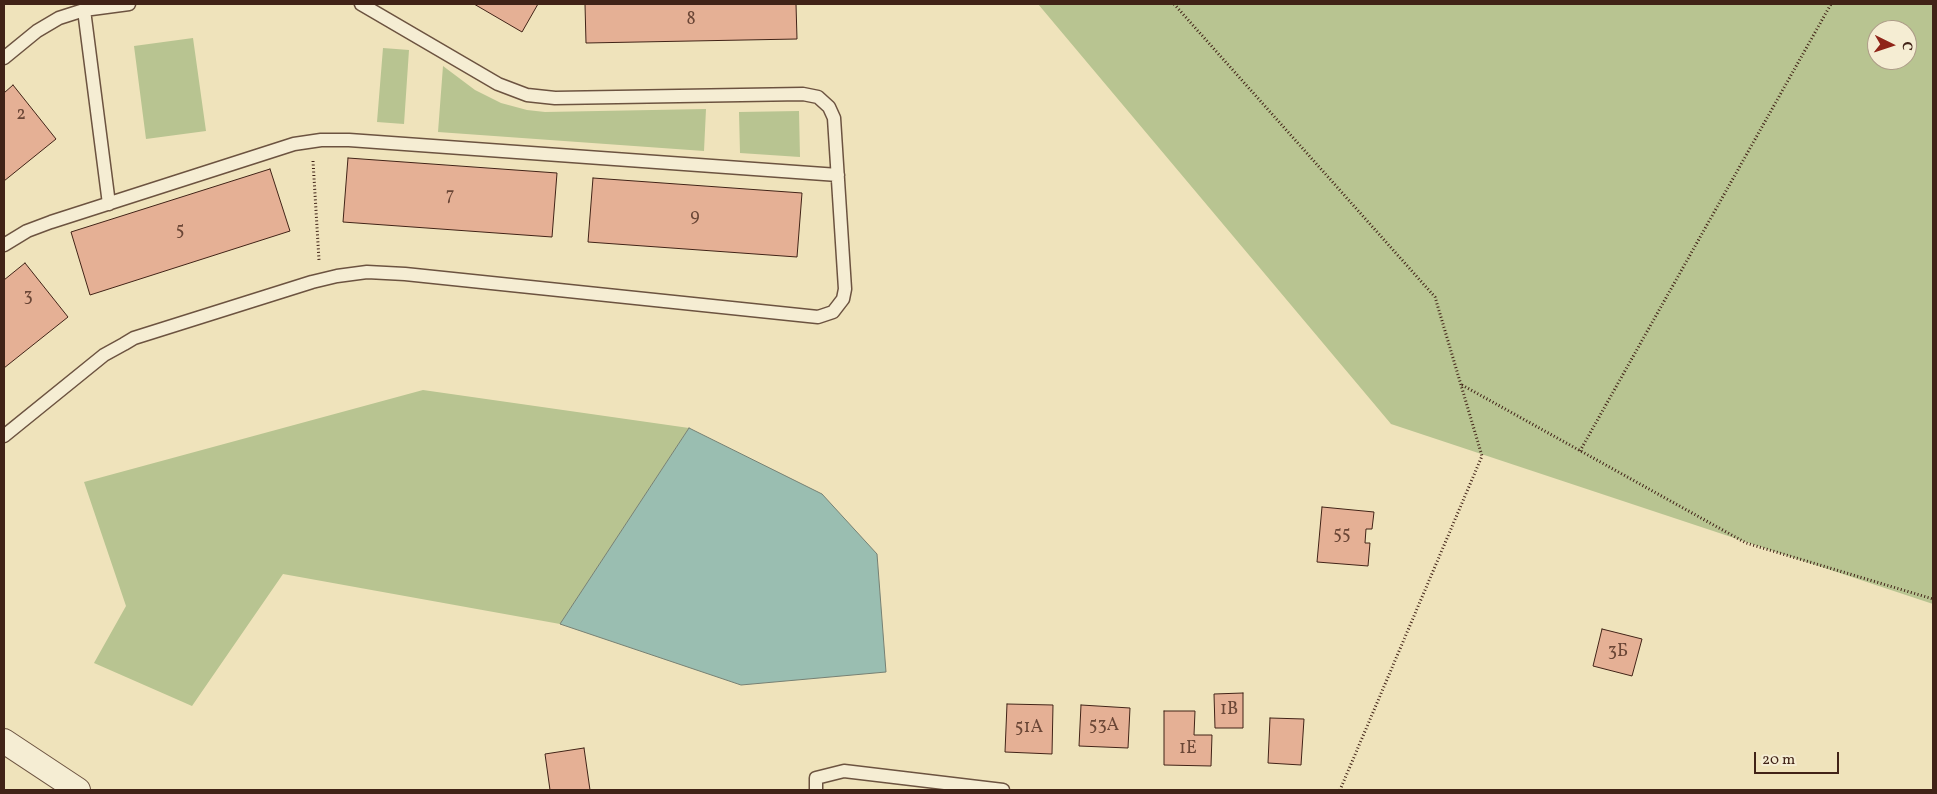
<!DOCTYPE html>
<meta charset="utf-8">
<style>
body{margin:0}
#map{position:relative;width:1937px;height:794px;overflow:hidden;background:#efe3bb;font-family:Vollkorn,serif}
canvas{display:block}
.frame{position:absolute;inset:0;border:5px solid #412317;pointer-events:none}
.north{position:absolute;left:1867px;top:20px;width:50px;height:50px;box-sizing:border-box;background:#f5edd3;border:1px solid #ad9c88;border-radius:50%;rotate:94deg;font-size:14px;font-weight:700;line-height:20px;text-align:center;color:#412317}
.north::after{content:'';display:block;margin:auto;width:18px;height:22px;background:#8f2418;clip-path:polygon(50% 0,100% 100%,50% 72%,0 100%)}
.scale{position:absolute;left:1754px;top:752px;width:85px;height:22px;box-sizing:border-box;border:2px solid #412317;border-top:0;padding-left:6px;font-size:15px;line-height:18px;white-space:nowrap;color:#412317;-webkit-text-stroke:4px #f5edd3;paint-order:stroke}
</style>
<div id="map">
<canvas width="1937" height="794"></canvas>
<div class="frame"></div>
<div class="north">С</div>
<div class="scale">20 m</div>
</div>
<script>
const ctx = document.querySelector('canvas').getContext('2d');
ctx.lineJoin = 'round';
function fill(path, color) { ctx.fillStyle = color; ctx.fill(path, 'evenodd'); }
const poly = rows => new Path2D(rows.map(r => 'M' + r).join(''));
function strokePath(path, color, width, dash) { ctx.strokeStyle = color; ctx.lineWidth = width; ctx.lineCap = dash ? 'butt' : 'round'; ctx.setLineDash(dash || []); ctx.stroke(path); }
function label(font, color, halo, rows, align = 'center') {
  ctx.font = font + ' Vollkorn,serif'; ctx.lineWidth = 5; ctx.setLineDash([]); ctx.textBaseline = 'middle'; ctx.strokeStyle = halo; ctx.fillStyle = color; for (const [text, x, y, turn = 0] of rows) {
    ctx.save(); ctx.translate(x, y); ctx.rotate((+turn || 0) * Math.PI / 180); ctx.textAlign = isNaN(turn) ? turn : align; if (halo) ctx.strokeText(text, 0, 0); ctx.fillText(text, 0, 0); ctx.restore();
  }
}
fill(poly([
 [1038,4,1933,4,1933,604,1391,424],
 [1877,30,1907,30,1907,60,1877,60],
 [193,38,206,131,146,139,134,46],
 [383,48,409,50,404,124,377,122],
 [443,66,475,90,501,103,527,110,545,112,706,109,704,151,438,132],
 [799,111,800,157,740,153,739,112],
 [423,390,689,428,560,624,283,574,192,706,94,663,126,606,84,482]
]), '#b8c491');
const water = poly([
 [689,428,822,494,877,554,886,672,741,685,560,624,689,428]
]);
fill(water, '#9abeb1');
strokePath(water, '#768073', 1);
const building = poly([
 [474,4,538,4,522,32,474,4],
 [585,4,796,4,797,39,586,43,585,4],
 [13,85,56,139,4,181,4,93,13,85],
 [348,158,557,173,552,237,343,222,348,158],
 [270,169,290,231,90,295,71,232,270,169],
 [593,178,802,193,797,257,588,242,593,178],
 [25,263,68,317,4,368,4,280,25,263],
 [1322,507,1374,512,1372,529,1366,529,1365,543,1370,543,1368,566,1317,562,1322,507],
 [1602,629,1642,639,1632,676,1593,666,1602,629],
 [1243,693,1243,728,1215,728,1214,694,1243,693],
 [1007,704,1053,705,1052,754,1005,752,1007,704],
 [1081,705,1130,708,1128,748,1079,746,1081,705],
 [1164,711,1195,711,1194,735,1212,735,1211,766,1164,765,1164,711],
 [1270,718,1304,719,1301,765,1268,763,1270,718],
 [584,748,590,790,550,790,545,754,584,748]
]);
fill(building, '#e5b095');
strokePath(building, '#412317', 1);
const service = poly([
 [84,10,109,204],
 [4,58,37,31,59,18,84,10,129,4],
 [4,245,27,231,51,222,294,144,321,140,349,140,838,175],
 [4,436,104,355,124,344,134,338,312,282,337,276,367,272,405,274,818,317,833,312,843,299,845,289,834,118,829,107,818,97,803,94,555,98,527,95,498,84,361,4],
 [816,790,816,778,844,771,1003,790]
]);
const minor = poly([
 [4,741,78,790]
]);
strokePath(service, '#6c5340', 15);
strokePath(minor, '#6c5340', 26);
strokePath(poly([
 [1174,4,1435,297,1482,456,1340,790],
 [313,161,319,260],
 [1462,385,1746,543,1933,599],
 [1580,451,1831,4]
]), '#412317', 3, [1, 2.5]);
strokePath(service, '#f5edd3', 12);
strokePath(minor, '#f5edd3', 24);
label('18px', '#6a4636', null, [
 ["8",691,21],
 ["2",21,116],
 ["7",450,197],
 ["9",695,218],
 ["5",180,232],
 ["3",28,298],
 ["55",1342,536],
 ["3Б",1618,653],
 ["1В",1229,711],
 ["53А",1104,727],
 ["51А",1029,729],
 ["1Е",1188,750]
]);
</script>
